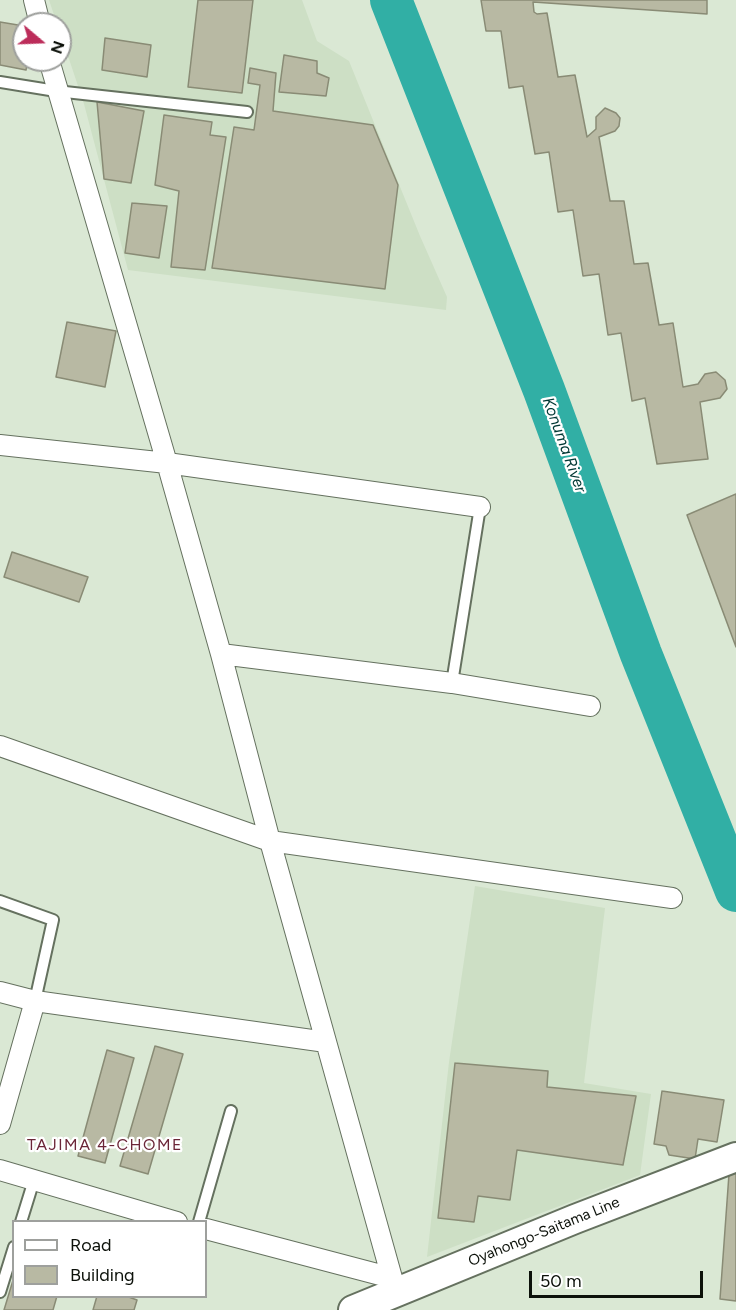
<!DOCTYPE html>
<style>
body{margin:0}
#map{position:relative;width:736px;height:1310px;overflow:hidden;background:#dae8d4;font-family:Figtree,sans-serif}
canvas{display:block}
.legend{position:absolute;left:12px;top:1220px;width:195px;height:78px;box-sizing:border-box;background:#fff;border:2px solid #9ea09d;margin:0;padding:8px 10px;list-style:none;font-size:18px;color:#0c110a}
.legend li{display:flex;align-items:center;gap:12px;height:30px}
.legend b{width:30px;border:2px solid #9ea09d}
.north{position:absolute;left:12px;top:12px;width:60px;height:60px;box-sizing:border-box;background:#fff;border:2px solid #9ea09d;border-radius:50%;rotate:109deg;font-size:16px;font-weight:700;line-height:24px;text-align:center;color:#0c110a}
.north::after{content:'';display:block;margin:auto;width:21px;height:27px;background:#bc2d5a;clip-path:polygon(50% 0,100% 100%,50% 72%,0 100%)}
.scale{position:absolute;left:529px;top:1271px;width:174px;height:27px;box-sizing:border-box;border:3px solid #0c110a;border-top:0;padding-left:8px;font-size:18px;line-height:21px;white-space:nowrap;color:#0c110a;-webkit-text-stroke:4px #fff;paint-order:stroke}
</style>
<div id="map">
<canvas width="736" height="1310"></canvas>
<ul class="legend">
<li><b style="height:8px;background:#fff"></b>Road</li>
<li><b style="height:16px;background:#b8b9a3"></b>Building</li>
</ul>
<div class="north">N</div>
<div class="scale">50 m</div>
</div>
<script>
const ctx = document.querySelector('canvas').getContext('2d');
ctx.lineJoin = 'round';
function fill(path, color) { ctx.fillStyle = color; ctx.fill(path, 'evenodd'); }
const poly = rows => new Path2D(rows.map(r => 'M' + r).join(''));
function strokePath(path, color, width, dash) { ctx.strokeStyle = color; ctx.lineWidth = width; ctx.lineCap = dash ? 'butt' : 'round'; ctx.setLineDash(dash || []); ctx.stroke(path); }
function label(font, color, halo, rows, align = 'center') {
  ctx.font = font + ' Figtree,sans-serif'; ctx.lineWidth = 4.5; ctx.setLineDash([]); ctx.textBaseline = 'middle'; ctx.strokeStyle = halo; ctx.fillStyle = color; for (const [text, x, y, turn = 0] of rows) {
    ctx.save(); ctx.translate(x, y); ctx.rotate((+turn || 0) * Math.PI / 180); ctx.textAlign = isNaN(turn) ? turn : align; if (halo) ctx.strokeText(text, 0, 0); ctx.fillText(text, 0, 0); ctx.restore();
  }
}
fill(poly([
 [49,0,302,0,317,41,349,61,420,236,447,297,446,310,128,270,84,104,60,32,60,24,57,24],
 [475,886,605,908,584,1083,651,1094,640,1175,427,1257,449,1062]
]), '#cddfc5');
strokePath(poly([
 [391,0,544,390,641,654,736,891]
]), '#31afa5', 42);
const building = poly([
 [198,0,253,0,242,93,188,87,198,0],
 [481,0,707,0,707,14,533,2,534,12,537,14,547,13,558,77,575,75,587,137,596,129,596,117,605,108,616,113,620,118,619,126,615,131,599,137,610,201,624,201,634,264,648,263,659,325,673,323,683,387,698,384,705,374,716,372,725,380,727,389,720,398,700,402,708,459,657,464,645,398,632,401,621,333,608,335,599,274,583,276,573,210,558,212,549,152,535,154,523,86,509,88,501,31,486,31,481,0],
 [0,22,24,26,24,60,28,60,26,70,0,65,0,22],
 [105,38,151,45,147,77,102,70,105,38],
 [284,55,317,61,317,73,329,78,326,96,279,92,284,55],
 [250,68,276,73,273,111,373,125,398,185,385,289,212,268,234,127,254,130,260,85,248,83,250,68],
 [97,102,144,111,131,183,104,179,97,102],
 [164,115,212,122,210,135,226,137,205,270,171,267,179,191,155,185,164,115],
 [132,203,167,206,159,258,125,253,132,203],
 [67,322,116,331,105,387,56,377,67,322],
 [736,494,736,647,687,515,736,494],
 [12,552,88,577,79,602,4,577,12,552],
 [155,1046,183,1054,148,1174,120,1166,155,1046],
 [107,1050,134,1058,105,1163,78,1156,107,1050],
 [455,1063,548,1071,547,1087,636,1096,623,1165,517,1150,510,1200,478,1196,474,1222,438,1218,455,1063],
 [662,1091,724,1100,717,1142,698,1139,695,1159,669,1155,666,1146,654,1144,662,1091],
 [736,1172,736,1301,720,1299,729,1174,736,1172],
 [14,1277,14,1296,57,1296,53,1310,4,1310,14,1277],
 [97,1296,126,1296,137,1300,134,1310,93,1310,97,1296]
]);
fill(building, '#b8b9a3');
strokePath(building, '#898b75', 1.5);
const service = poly([
 [0,82,56,91,247,112],
 [452,683,480,507],
 [0,901,53,920,35,1001],
 [21,1222,34,1180],
 [199,1222,231,1111],
 [0,1292,14,1247]
]);
const minor = poly([
 [34,0,40,24],
 [49,60,167,463,221,654,270,841,392,1278,398,1290],
 [0,445,167,463,480,507],
 [221,654,452,683,590,706],
 [0,746,270,841,672,898],
 [0,992,35,1001,326,1042],
 [0,1124,35,1001],
 [0,1170,177,1222],
 [206,1229,392,1278]
]);
const secondary = poly([
 [353,1310,575,1219,736,1157]
]);
strokePath(service, '#65715f', 14);
strokePath(minor, '#65715f', 22);
strokePath(secondary, '#65715f', 32);
strokePath(service, '#fff', 10);
strokePath(minor, '#fff', 20);
strokePath(secondary, '#fff', 28);
label('15px', '#0c110a', '#fff', [
 ["Oyahongo-Saitama Line",544,1232,-22]
]);
label('italic 16px', '#003834', '#fff', [
 ["Konuma River",564,445,70]
]);
ctx.letterSpacing = '1.5px';
label('16px', '#6b2637', '#fff', [
 ["TAJIMA 4-CHOME",105,1145]
]);
ctx.letterSpacing = '0px';
</script>
